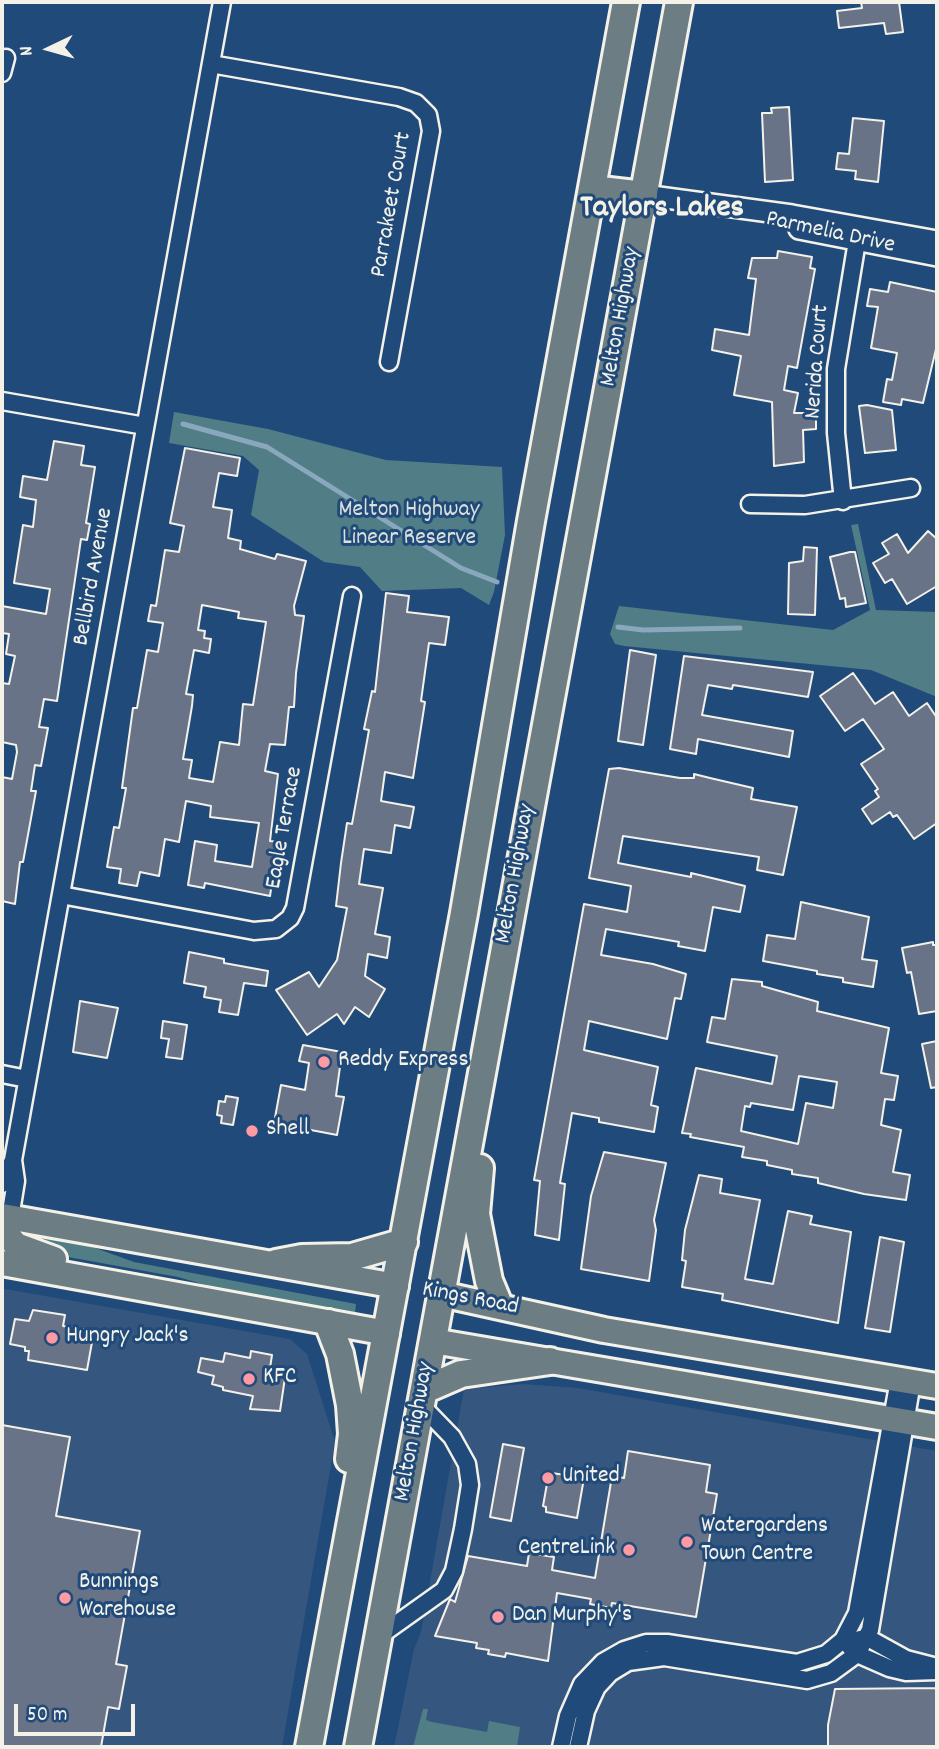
<!DOCTYPE html>
<style>
body{margin:0}
#map{position:relative;width:939px;height:1749px;overflow:hidden;background:#1f4a7a;font-family:Dekko,sans-serif}
canvas{display:block}
.frame{position:absolute;inset:0;border:4px solid #f4f1e8;pointer-events:none}
.north{position:absolute;left:14px;top:14px;width:70px;height:70px;-webkit-text-stroke:5px #1f4a7a;paint-order:stroke;rotate:265deg;font-size:19px;font-weight:700;line-height:28px;text-align:center;color:#f4f1e8}
.north::after{content:'';display:block;margin:auto;width:24px;height:32px;background:#f4f1e8;clip-path:polygon(50% 0,100% 100%,50% 72%,0 100%)}
.scale{position:absolute;left:14px;top:1704px;width:121px;height:32px;box-sizing:border-box;border:4px solid #f4f1e8;border-top:0;padding-left:9px;font-size:21px;line-height:24px;white-space:nowrap;color:#f4f1e8;-webkit-text-stroke:5px #1f4a7a;paint-order:stroke}
</style>
<div id="map">
<canvas width="939" height="1749"></canvas>
<div class="frame"></div>
<div class="north">N</div>
<div class="scale">50 m</div>
</div>
<script>
const ctx = document.querySelector('canvas').getContext('2d');
ctx.lineJoin = 'round';
function fill(path, color) { ctx.fillStyle = color; ctx.fill(path, 'evenodd'); }
const poly = rows => new Path2D(rows.map(r => 'M' + r).join(''));
function strokePath(path, color, width, dash) { ctx.strokeStyle = color; ctx.lineWidth = width; ctx.lineCap = dash ? 'butt' : 'round'; ctx.setLineDash(dash || []); ctx.stroke(path); }
function label(font, color, halo, rows, align = 'center') {
  ctx.font = font + ' Dekko,sans-serif'; ctx.lineWidth = 6; ctx.setLineDash([]); ctx.textBaseline = 'middle'; ctx.strokeStyle = halo; ctx.fillStyle = color; for (const [text, x, y, turn = 0] of rows) {
    ctx.save(); ctx.translate(x, y); ctx.rotate((+turn || 0) * Math.PI / 180); ctx.textAlign = isNaN(turn) ? turn : align; if (halo) ctx.strokeText(text, 0, 0); ctx.fillText(text, 0, 0); ctx.restore();
  }
}
fill(poly([
 [5,1289,290,1339,307,1354,335,1442,282,1747,2,1747,2,1291],
 [524,1384,578,1388,937,1451,937,1747,394,1747,414,1649,421,1632,464,1389]
]), '#35567e');
fill(poly([
 [174,412,268,429,386,460,502,467,505,535,494,592,489,605,461,588,382,591,360,567,324,562,251,515,259,470,243,456,169,443],
 [858,524,876,610,937,612,937,697,871,670,624,646,615,644,610,634,619,606,833,630,870,610,851,525],
 [17,1230,68,1238,134,1262,356,1304,355,1314,341,1314,257,1300,178,1277,46,1253],
 [423,1709,428,1709,426,1720,432,1722,487,1732,489,1721,520,1727,517,1747,413,1747]
]), '#507d86');
strokePath(poly([
 [183,424,267,447,461,568,497,582],
 [618,627,643,630,740,628]
]), '#8aa8bd', 5);
const building = poly([
 [861,2,899,2,903,32,886,34,884,23,839,28,837,11,862,8,861,2],
 [789,107,793,180,765,182,762,113,772,113,771,108,789,107],
 [853,118,884,121,878,182,855,179,856,171,836,169,838,153,849,154,853,118],
 [778,251,812,257,810,268,815,269,797,368,788,366,784,390,798,393,794,413,816,413,816,429,803,430,804,462,774,466,772,402,734,395,741,356,712,350,715,329,749,335,756,279,748,278,752,258,777,258,778,251],
 [890,282,937,292,937,345,923,403,902,399,901,405,883,402,887,379,892,380,897,353,871,348,878,307,867,306,870,289,888,292,890,282],
 [867,405,892,410,896,450,865,453,859,406,867,405],
 [54,441,84,446,81,465,95,467,86,523,90,524,87,540,81,539,57,701,44,699,39,727,48,728,41,766,35,765,31,791,36,791,23,862,20,862,15,904,2,901,2,777,12,779,17,752,16,745,2,742,2,683,9,684,15,656,6,654,9,634,2,633,2,606,46,614,50,589,14,583,23,525,33,527,36,500,20,497,23,476,47,480,54,441],
 [185,448,240,458,237,476,219,473,213,507,232,510,228,538,241,541,240,549,275,559,277,554,306,561,294,606,295,615,304,616,296,673,294,707,289,707,285,745,270,744,265,771,278,774,270,841,278,842,270,896,205,883,204,888,188,885,195,841,217,845,215,861,252,867,259,823,210,817,211,806,186,801,179,842,165,839,159,876,140,872,137,886,119,883,121,869,107,867,114,827,119,828,126,788,122,788,133,708,137,708,147,650,158,652,163,623,148,621,151,605,156,606,165,550,179,552,184,526,170,523,185,448],
 [202,605,239,612,238,618,266,622,253,705,243,704,239,745,220,742,213,782,189,778,192,760,183,759,192,706,193,695,186,694,194,650,209,653,211,639,204,638,205,631,198,630,202,605],
 [928,531,937,539,937,586,907,604,892,579,885,583,873,563,889,554,882,543,897,534,908,553,928,531],
 [804,547,817,548,815,615,788,614,789,563,803,561,804,547],
 [850,552,855,552,866,603,846,607,845,598,840,599,830,557,850,552],
 [386,593,409,596,407,612,449,617,445,645,429,643,421,701,425,702,413,778,385,772,381,801,414,807,410,828,395,825,391,853,364,849,359,884,383,888,375,934,390,937,387,958,368,954,365,976,385,989,369,1017,355,1007,344,1024,337,1014,307,1035,276,990,309,972,319,987,337,960,347,908,336,906,341,863,347,823,352,824,369,730,364,729,372,691,375,692,386,593],
 [630,650,656,655,643,745,618,741,630,650],
 [684,656,813,672,808,697,733,685,732,689,708,685,702,715,793,731,789,757,698,739,696,754,670,749,684,656],
 [853,673,875,704,893,692,909,716,927,703,937,718,937,823,914,839,897,815,893,817,890,812,872,824,862,809,879,797,875,791,878,789,861,764,884,749,863,719,845,731,820,696,853,673],
 [619,768,680,778,694,778,694,774,710,778,753,788,751,799,797,807,783,875,757,870,759,857,623,836,618,863,691,877,691,873,745,886,740,912,713,907,705,951,678,946,679,942,606,929,601,955,653,964,686,974,681,999,675,998,667,1039,589,1021,584,1050,658,1067,651,1105,658,1107,654,1132,599,1122,599,1118,572,1113,560,1183,565,1184,559,1240,535,1235,540,1181,534,1180,584,904,627,912,631,886,589,878,609,769,619,768],
 [801,902,869,917,862,959,877,961,873,987,843,982,843,978,817,974,817,971,763,961,767,935,795,939,801,902],
 [933,942,933,945,937,945,937,1011,919,1014,911,972,907,973,902,948,933,942],
 [189,952,224,959,224,963,268,971,266,986,244,983,238,1015,219,1012,221,1000,204,997,206,987,184,983,189,952],
 [732,979,762,982,762,986,818,1002,817,1011,889,1028,881,1073,898,1076,894,1100,885,1099,881,1125,901,1130,893,1172,910,1175,906,1200,864,1194,818,1183,818,1178,792,1174,792,1170,767,1165,767,1161,742,1157,744,1147,690,1137,691,1134,682,1133,696,1068,772,1084,777,1056,707,1042,712,1017,725,1019,732,979],
 [799,1076,837,1082,833,1108,806,1103,798,1144,741,1131,745,1106,750,1107,751,1103,793,1110,799,1076],
 [80,1001,118,1008,107,1058,73,1052,80,1001],
 [163,1021,187,1025,182,1059,166,1057,169,1039,161,1038,163,1021],
 [937,1041,937,1087,931,1088,922,1044,937,1041],
 [303,1045,342,1052,336,1096,344,1097,337,1135,274,1123,281,1085,305,1090,309,1063,299,1061,303,1045],
 [226,1096,238,1098,233,1125,221,1123,222,1116,217,1115,219,1101,225,1102,226,1096],
 [604,1152,666,1163,654,1220,656,1230,649,1281,581,1269,591,1196,604,1152],
 [699,1175,722,1179,720,1193,760,1200,745,1279,773,1284,788,1211,812,1216,810,1224,851,1232,838,1323,722,1300,723,1294,682,1287,686,1261,682,1260,685,1230,699,1175],
 [880,1237,904,1242,890,1332,865,1328,880,1237],
 [33,1310,65,1315,63,1326,94,1331,87,1370,28,1360,29,1351,25,1351,25,1347,10,1344,15,1319,29,1321,33,1310],
 [251,1351,272,1355,270,1368,286,1371,280,1411,250,1409,253,1396,223,1390,223,1387,212,1384,214,1376,198,1372,201,1358,223,1362,225,1353,250,1358,251,1351],
 [2,1425,70,1437,56,1516,140,1531,116,1664,127,1666,119,1709,108,1707,101,1747,2,1747,2,1425],
 [503,1444,524,1448,511,1521,490,1517,503,1444],
 [628,1451,710,1465,706,1492,717,1494,696,1617,612,1603,611,1608,590,1604,591,1599,557,1593,548,1661,506,1653,505,1657,488,1654,489,1650,476,1648,477,1643,435,1636,450,1599,455,1602,468,1556,527,1566,529,1553,554,1557,552,1570,595,1578,612,1476,624,1478,628,1451],
 [552,1473,584,1478,577,1518,546,1512,546,1507,543,1506,548,1478,551,1478,552,1473],
 [936,1688,937,1747,828,1747,828,1725,835,1689,936,1688]
]);
fill(building, '#697388');
strokePath(building, '#f4f1e8', 2);
const minor = poly([
 [211,64,399,97,416,103,428,115,431,131,389,362],
 [2,73,6,58],
 [2,401,145,426],
 [843,501,836,433,836,369,859,229],
 [750,504,805,505,911,488],
 [61,895,254,931,276,929,290,918,295,908,352,596],
 [2,1074,27,1079],
 [2,1184,13,1160,222,2],
 [10,1218,16,1181,13,1160],
 [378,1637,444,1590,454,1571,463,1529,470,1485,467,1464,452,1437,421,1405],
 [860,1639,868,1638,906,1659,933,1666],
 [850,1647,857,1654,889,1668,906,1672,937,1671],
 [561,1747,568,1716,582,1684,603,1662,624,1650,646,1643,667,1643,797,1663,826,1654,843,1640,857,1613,899,1380],
 [578,1747,586,1711,597,1687,610,1673,628,1662,664,1657,807,1680,831,1673,857,1654,870,1630,912,1382]
]);
const tertiary = poly([
 [644,195,792,215,937,241],
 [799,229,937,256]
]);
const primary = poly([
 [2,1216,396,1286],
 [2,1229,16,1245,54,1259],
 [2,1263,387,1333],
 [441,1294,604,1330,937,1386],
 [433,1341,937,1427]
]);
const trunk = poly([
 [592,189,644,195],
 [480,1168,476,1214,489,1281,499,1305],
 [276,1263,302,1258,352,1257,404,1242],
 [328,1323,340,1354,350,1405,352,1434,349,1459],
 [424,1390,461,1374,550,1361],
 [309,1747,464,913,531,521,626,2],
 [358,1747,679,2]
]);
strokePath(minor, '#f4f1e8', 21);
strokePath(tertiary, '#f4f1e8', 24);
strokePath(primary, '#f4f1e8', 30);
strokePath(trunk, '#f4f1e8', 32);
strokePath(minor, '#1f4a7a', 16);
strokePath(tertiary, '#1f4a7a', 19);
strokePath(primary, '#6d7d84', 24);
strokePath(trunk, '#6d7d84', 26);
for (const [x, y, r, color] of [
 [324,1062,7,"#ff9aa2"],
 [252,1131,7,"#ff9aa2"],
 [52,1338,7,"#ff9aa2"],
 [249,1379,7,"#ff9aa2"],
 [548,1478,7,"#ff9aa2"],
 [687,1542,7,"#ff9aa2"],
 [629,1550,7,"#ff9aa2"],
 [65,1598,7,"#ff9aa2"],
 [498,1617,7,"#ff9aa2"]
]) { const dot = new Path2D(); dot.arc(x, y, r, 0, 2 * Math.PI); ctx.fillStyle = color; ctx.fill(dot); strokePath(dot, '#1f4a7a', 2.5); }
label('24px', '#f4f1e8', '#1f4a7a', [
 ["Parrakeet Court",393,205,-80],
 ["Parmelia Drive",830,234,12],
 ["Melton Highway",622,317,-80],
 ["Nerida Court",819,362,-86],
 ["Bellbird Avenue",95,577,-80],
 ["Eagle Terrace",286,828,-80],
 ["Melton Highway",517,874,-80],
 ["Kings Road",470,1300,11],
 ["Melton Highway",416,1432,-80]
]);
label('24px', '#dbe0d9', '#1f4a7a', [
 ["Melton Highway",409,512],
 ["Linear Reserve",409,540]
]);
label('24px', '#f4f1e8', '#1f4a7a', [
 ["Reddy Express",338,1062],
 ["Shell",266,1131],
 ["Hungry Jack's",66,1338],
 ["KFC",263,1379],
 ["United",562,1478],
 ["Watergardens",701,1528],
 ["Town Centre",701,1556],
 ["CentreLink",615,1550,"right"],
 ["Bunnings",79,1584],
 ["Warehouse",79,1612],
 ["Dan Murphy's",512,1617]
], 'left');
label('bold 32px', '#f4f1e8', '#1f4a7a', [
 ["Taylors Lakes",662,211]
]);
</script>
